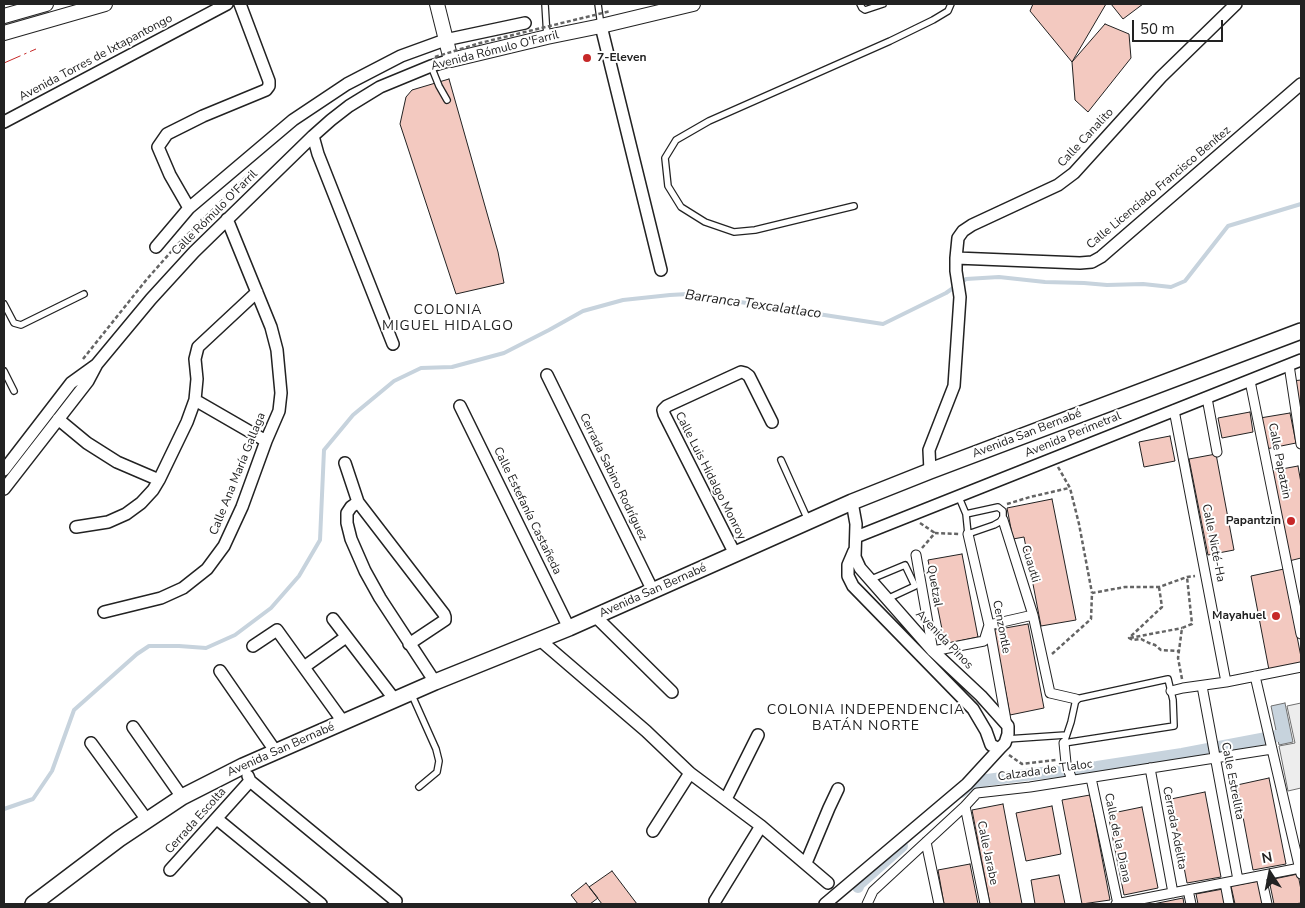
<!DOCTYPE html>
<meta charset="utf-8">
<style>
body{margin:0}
#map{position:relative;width:1305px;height:908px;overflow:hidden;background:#fff;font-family:"Nunito Sans",sans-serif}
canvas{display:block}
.frame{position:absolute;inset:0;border:5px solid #222;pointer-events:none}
.north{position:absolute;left:1245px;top:848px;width:50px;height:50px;-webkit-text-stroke:4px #fff;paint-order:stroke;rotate:349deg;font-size:14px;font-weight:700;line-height:20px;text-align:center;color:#222}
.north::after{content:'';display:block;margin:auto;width:18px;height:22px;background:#222;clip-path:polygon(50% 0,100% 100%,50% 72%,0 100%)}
.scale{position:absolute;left:1132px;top:20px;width:91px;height:22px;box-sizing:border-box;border:2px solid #222;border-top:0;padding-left:6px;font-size:15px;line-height:18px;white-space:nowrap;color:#222;-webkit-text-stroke:4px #fff;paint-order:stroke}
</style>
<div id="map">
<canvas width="1305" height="908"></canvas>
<div class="frame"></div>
<div class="north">N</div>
<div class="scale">50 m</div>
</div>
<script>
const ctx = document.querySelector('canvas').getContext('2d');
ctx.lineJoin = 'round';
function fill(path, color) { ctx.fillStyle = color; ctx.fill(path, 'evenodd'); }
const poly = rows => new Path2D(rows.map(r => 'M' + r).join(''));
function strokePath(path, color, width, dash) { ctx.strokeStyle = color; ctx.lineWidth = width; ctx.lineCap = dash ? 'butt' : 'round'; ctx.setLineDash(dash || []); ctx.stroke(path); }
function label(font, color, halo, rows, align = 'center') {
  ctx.font = font + ' "Nunito Sans",sans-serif'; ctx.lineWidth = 4; ctx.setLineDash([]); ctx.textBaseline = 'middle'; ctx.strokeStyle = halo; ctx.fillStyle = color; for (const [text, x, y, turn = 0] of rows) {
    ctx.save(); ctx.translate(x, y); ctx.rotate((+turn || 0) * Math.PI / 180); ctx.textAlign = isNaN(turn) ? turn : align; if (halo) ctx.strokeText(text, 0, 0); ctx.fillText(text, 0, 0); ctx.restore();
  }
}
const parking = poly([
 [1301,703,1301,788,1288,791,1279,746,1295,743,1287,706,1301,703]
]);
fill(parking, '#ededed');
strokePath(parking, '#6f6f6f', 1);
const water = poly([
 [1285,703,1293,742,1279,745,1271,706,1285,703]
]);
fill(water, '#c7d3dd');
strokePath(water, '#6f6f6f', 1);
strokePath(poly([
 [4,809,33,799,52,771,74,710,137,654,149,646,179,646,206,648,235,635,271,608,299,576,320,540,324,450,353,415,394,381,421,368,452,367,504,353,549,330,583,311,623,300,670,295,688,294,883,324,946,293,966,279,999,277,1045,282,1084,283,1107,285,1143,284,1171,287,1185,281,1228,226,1301,204]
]), '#c7d3dd', 4);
strokePath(poly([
 [961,792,968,786,987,780,1033,774,1097,767,1182,754,1277,736],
 [858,887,858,885,902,846]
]), '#c7d3dd', 12);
const building = poly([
 [1033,4,1106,4,1072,62,1030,11,1033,4],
 [1111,4,1143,4,1123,19,1111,4],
 [1105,24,1129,34,1131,58,1088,112,1075,100,1072,62,1105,24],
 [449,79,498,252,504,283,456,294,400,124,406,97,412,90,449,79],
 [1301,380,1301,404,1297,405,1292,381,1301,380],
 [1250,412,1253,432,1222,438,1218,418,1250,412],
 [1290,413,1296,443,1266,449,1260,418,1290,413],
 [1170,436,1175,461,1144,467,1139,442,1170,436],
 [1216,454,1234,550,1208,555,1189,459,1216,454],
 [1298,466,1301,483,1301,558,1289,561,1271,471,1298,466],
 [1052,499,1076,620,1041,626,1024,537,1013,539,1007,508,1052,499],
 [962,554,978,637,945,644,928,560,962,554],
 [1284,569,1301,657,1301,664,1269,670,1251,576,1284,569],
 [1028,624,1044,708,1010,715,994,630,1028,624],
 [1269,778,1286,864,1253,870,1237,785,1269,778],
 [1205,792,1221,877,1187,883,1171,799,1205,792],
 [1090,795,1110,900,1082,904,1062,800,1090,795],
 [1003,804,1022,904,990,904,972,810,1003,804],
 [1052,806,1061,854,1026,861,1016,813,1052,806],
 [1142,807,1158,888,1124,895,1108,814,1142,807],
 [970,864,978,904,944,904,938,870,970,864],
 [612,871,637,904,602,904,589,887,612,871],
 [1298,874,1301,890,1301,903,1294,904,1274,904,1269,880,1298,874],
 [1059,875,1065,904,1035,904,1031,880,1059,875],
 [1259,881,1264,904,1235,904,1231,886,1259,881],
 [586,883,598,898,590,904,578,904,571,895,586,883],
 [1223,889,1226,904,1198,904,1196,894,1223,889],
 [1183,898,1184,904,1153,904,1183,898]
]);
fill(building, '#f3c9c0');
strokePath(building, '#222', 1);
const service = poly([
 [545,4,547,37],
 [598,4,601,26],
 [860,4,862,8,865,10,883,4],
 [431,66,439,86,447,100],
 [854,206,755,230,734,232,705,222,681,207,668,186,665,158,676,140,709,121,890,41,933,20,948,11,951,4],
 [4,304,14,323,21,325,84,294],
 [4,371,14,391],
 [781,460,808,520],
 [958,495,966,514,968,534,994,525,1003,520,1003,511,998,507,966,514],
 [869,580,905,565,915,586,887,599],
 [1168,679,1173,700,1174,726,1064,743,1071,722,1076,699,1168,679],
 [411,693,436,749,439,761,437,772,419,787],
 [1007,739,1066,735]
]);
const pedestrian = poly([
 [1289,365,1301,444],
 [1250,381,1301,634],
 [1207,398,1217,452],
 [1174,410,1226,682],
 [1003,520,1033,615],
 [968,534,989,625,1007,726],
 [916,555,933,651,984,641,989,625,1033,615,1050,693,1076,699],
 [1255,676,1301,874],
 [1202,686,1238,880],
 [1171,691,1183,688,1226,682,1301,667],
 [1064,743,1066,763,1072,780],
 [1150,768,1173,893],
 [1091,778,1118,904],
 [965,806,985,904],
 [926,842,939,904],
 [1261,876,1267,904],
 [1225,883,1229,904],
 [1188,890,1191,904],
 [867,904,873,891,965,806,977,793,1030,787,1272,749],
 [1116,904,1300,868]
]);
const minor = poly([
 [601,26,661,270],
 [4,122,227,4],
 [313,136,318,154,393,344],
 [189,208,170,175,158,147,167,134,203,116,266,90,269,86,269,81,240,4],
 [156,247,189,208,293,120,347,84,401,56,445,40,525,23],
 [956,258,1080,263,1092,262,1101,257,1301,84],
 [547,375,653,591],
 [195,400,266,441],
 [460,406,569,628],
 [58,419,87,443,117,462,159,480],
 [345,463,358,502,444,614,445,617,445,620,409,644],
 [4,470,71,383,96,365],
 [930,471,929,450,954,386,960,297,956,271,956,258,958,238,963,231,972,225,1058,185,1074,173,1161,77,1236,4],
 [4,489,88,381,97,364,151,299,194,252,313,136,331,120,349,106,380,87,431,66,451,60],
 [358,502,351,507,347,513,347,523,351,539,365,571,380,598,435,682],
 [76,527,108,522,126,514,141,503,153,490,159,480,187,422,195,400,197,379,195,359,198,347,257,292],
 [856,537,1301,360],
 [854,551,848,565,848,576,853,586,973,709,986,731,991,745,999,749],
 [735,554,664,414,663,410,667,406,741,372,745,373,749,376,772,422],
 [104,612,161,598,183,588,207,569,224,546,242,507,266,441,279,411,281,393,277,350,271,327,227,219],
 [595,616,672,692],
 [333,619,395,700],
 [540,640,646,731,690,773,761,826,828,883],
 [253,646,277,630,344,723],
 [304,667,346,637],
 [220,671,276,752],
 [133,727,182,797],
 [91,743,147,820],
 [250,781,396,901],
 [726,799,758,735],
 [217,819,321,904],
 [653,831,690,773],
 [806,863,829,808,838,789],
 [170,870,250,781,248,776],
 [715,901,761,826],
 [825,904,967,784,1001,747,1005,743,1008,734,1008,726,981,696,933,651,860,568,855,557,856,524,852,502]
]);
const tertiary = poly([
 [437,4,451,60,547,37,601,26,693,4],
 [4,16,46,4],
 [4,33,105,4]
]);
const secondary = poly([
 [33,904,119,839,182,797,243,766,435,682,569,628,852,502,930,471,1301,331]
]);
strokePath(service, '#222', 8);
strokePath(pedestrian, '#222', 11);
strokePath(minor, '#222', 14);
strokePath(tertiary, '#222', 16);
strokePath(secondary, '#222', 18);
strokePath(poly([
 [83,359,147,279,177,245,248,175],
 [1058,467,1070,488,1079,524,1092,593],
 [1007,504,1030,497,1069,488],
 [920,523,935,533],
 [922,548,935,533,959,534],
 [1159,587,1162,607,1129,638,1133,640,1141,639,1149,643,1155,645,1161,650,1179,651],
 [1130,638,1182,628],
 [1052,654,1091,619,1092,593,1125,587,1159,587,1187,577,1195,576],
 [1182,679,1178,658,1182,628,1192,624,1187,577],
 [1009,755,1022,764,1056,760]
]), '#646464', 2.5, [4, 2.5]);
strokePath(service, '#fff', 5.5);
strokePath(pedestrian, '#fff', 9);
strokePath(minor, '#fff', 11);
strokePath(tertiary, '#fff', 14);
strokePath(secondary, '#fff', 15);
strokePath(poly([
 [435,57,480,43,611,11]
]), '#646464', 2.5, [4, 2.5]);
strokePath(poly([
 [4,63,36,49]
]), '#c62828', 1, [18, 4, 2.5, 4]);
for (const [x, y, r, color] of [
 [587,58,5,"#c62828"],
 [1291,521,5,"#c62828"],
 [1276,616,5,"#c62828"]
]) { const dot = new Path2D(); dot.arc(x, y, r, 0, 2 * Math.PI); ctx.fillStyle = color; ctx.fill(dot); strokePath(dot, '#fff', 2); }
label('12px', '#222', '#fff', [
 ["Avenida Rómulo O'Farril",495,51,-14],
 ["Avenida Torres de Ixtapantongo",96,58,-28],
 ["Calle Canalito",1086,138,-47],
 ["Calle Licenciado Francisco Benítez",1159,188,-40],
 ["Calle Rómulo O'Farril",215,213,-45],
 ["Avenida San Bernabé",1027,434,-21],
 ["Avenida Perimetral",1073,435,-22],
 ["Calle Papatzin",1279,461,79],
 ["Calle Ana María Gallaga",238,474,-68],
 ["Calle Luis Hidalgo Monroy",710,476,63],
 ["Cerrada Sabino Rodríguez",613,477,64],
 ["Calle Estefanía Castañeda",527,511,64],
 ["Calle Nicté-Ha",1213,543,79],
 ["Cuautli",1030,564,73],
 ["Quetzal",934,586,80],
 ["Avenida San Bernabé",653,591,-24],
 ["Cenzontle",1001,627,79],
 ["Avenida Pinos",944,640,46],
 ["Avenida San Bernabé",281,750,-24],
 ["Calzada de Tlaloc",1045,771,-8],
 ["Calle Estrellita",1232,781,79],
 ["Cerrada Escolta",196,821,-48],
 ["Cerrada Adelita",1174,828,79],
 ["Calle de la Diana",1117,838,78],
 ["Calle Jarabe",987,853,78]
]);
label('bold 12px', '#222', '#fff', [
 ["7-Eleven",597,58,"left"],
 ["Papantzin",1281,521],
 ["Mayahuel",1266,616]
], 'right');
label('italic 14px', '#222', '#fff', [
 ["Barranca Texcalatlaco",753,305,8]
]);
ctx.letterSpacing = '1px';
label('14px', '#222', '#fff', [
 ["COLONIA",448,311],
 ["MIGUEL HIDALGO",448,327],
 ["COLONIA INDEPENDENCIA",866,711],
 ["BATÁN NORTE",866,727]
]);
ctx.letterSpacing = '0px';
</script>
